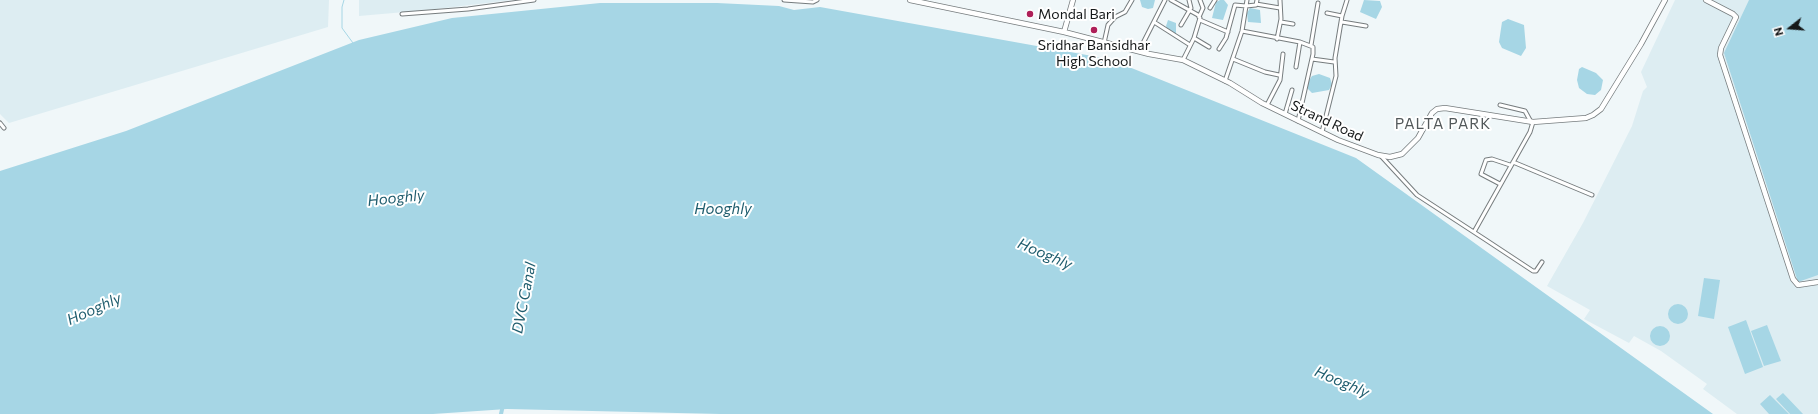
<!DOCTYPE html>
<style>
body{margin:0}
#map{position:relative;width:1818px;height:414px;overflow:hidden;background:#f0f7f9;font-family:Commissioner,sans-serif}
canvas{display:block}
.north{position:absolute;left:1770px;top:8px;width:40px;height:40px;-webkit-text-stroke:3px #fff;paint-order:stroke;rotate:253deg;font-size:11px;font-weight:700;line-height:16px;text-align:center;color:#151819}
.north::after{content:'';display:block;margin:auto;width:14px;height:18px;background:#151819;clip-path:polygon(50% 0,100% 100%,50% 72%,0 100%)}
</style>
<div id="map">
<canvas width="1818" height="414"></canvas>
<div class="north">N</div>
</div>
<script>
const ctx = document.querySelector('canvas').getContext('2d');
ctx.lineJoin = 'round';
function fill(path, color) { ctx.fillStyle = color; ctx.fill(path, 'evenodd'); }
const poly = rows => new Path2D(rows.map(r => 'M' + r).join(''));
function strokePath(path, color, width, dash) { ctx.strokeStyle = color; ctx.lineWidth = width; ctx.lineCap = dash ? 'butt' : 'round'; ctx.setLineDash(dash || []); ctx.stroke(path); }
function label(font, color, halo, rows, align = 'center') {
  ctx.font = font + ' Commissioner,sans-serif'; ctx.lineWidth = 4; ctx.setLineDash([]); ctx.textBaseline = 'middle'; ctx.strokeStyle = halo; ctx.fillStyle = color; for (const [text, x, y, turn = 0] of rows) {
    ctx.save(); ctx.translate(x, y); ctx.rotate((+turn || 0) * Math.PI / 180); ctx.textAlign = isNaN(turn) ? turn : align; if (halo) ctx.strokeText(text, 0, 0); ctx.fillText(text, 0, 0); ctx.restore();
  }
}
fill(poly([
 [0,0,329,0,328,27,9,123,0,114],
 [359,0,512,0,428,10,359,16],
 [1675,0,1818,0,1818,414,1737,414,1703,389,1707,384,1661,351,1634,336,1629,343,1584,319,1590,310,1547,286,1583,223,1632,126,1643,91,1647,87,1641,72]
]), '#ddedf2');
fill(poly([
 [1140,0,1155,0,1153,8,1148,9,1142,7],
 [1220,0,1224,0,1228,5,1223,20,1212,18,1216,2],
 [1364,0,1380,1,1382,7,1376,19,1360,12],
 [1749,0,1818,0,1818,275,1798,282,1724,53],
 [600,3,717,3,779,6,794,10,820,7,1109,59,1356,158,1713,414,720,414,507,409,433,414,0,414,0,171,126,131,359,40,452,18],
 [1250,8,1260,10,1261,23,1248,22,1247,13],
 [1508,19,1524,25,1526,48,1521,56,1502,48,1499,42,1502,22],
 [1168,20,1176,23,1176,34,1171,35,1168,32,1166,26],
 [1582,67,1596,73,1603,80,1601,90,1595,95,1587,94,1579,88,1577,80,1579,69],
 [1319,74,1330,78,1332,84,1329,90,1312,93,1308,89,1308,82,1312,76],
 [1704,278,1720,280,1714,319,1698,316],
 '1668 314a10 10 0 1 1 20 0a10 10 0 1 1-20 0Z',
 [1746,320,1763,367,1745,374,1728,327],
 [1767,325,1781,361,1764,366,1751,331],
 '1650 336a10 10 0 1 1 20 0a10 10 0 1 1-20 0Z',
 [1783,393,1803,414,1790,414,1776,399],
 [1770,395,1789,414,1769,414,1760,404]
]), '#a6d6e5');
strokePath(poly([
 [344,0,342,7,342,28,353,43]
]), '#a6d6e5', 1);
strokePath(poly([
 [501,414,503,405]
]), '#a6d6e5', 4);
const street = poly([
 [784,0,813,2,817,0],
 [1171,0,1198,15,1200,18,1194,38,1183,60],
 [1256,4,1280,8],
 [1210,8,1215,0],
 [1327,13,1342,16],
 [402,14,468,9,534,0],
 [1199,17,1203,8,1200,0],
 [1200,20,1228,32],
 [1154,22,1190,45],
 [1281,22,1293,24],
 [1342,22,1366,26],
 [1181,25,1191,8,1189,0],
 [1242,31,1300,42,1313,47,1313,54,1298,121],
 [1194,38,1209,47],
 [1277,39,1281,19,1280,0],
 [1104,43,1108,25,1115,17,1125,12,1132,0],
 [1311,45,1318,3],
 [1219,49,1226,38,1235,5,1246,6,1247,0],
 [1139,51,1165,0],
 [1233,59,1265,72,1279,75],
 [1312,59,1334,62],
 [1296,67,1300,42],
 [1225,81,1242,31,1246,6,1256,5,1257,0],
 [1267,105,1280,80,1283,54],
 [1500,105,1525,111,1531,122],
 [1285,114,1292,90],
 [0,123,4,128],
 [1322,132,1336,76,1335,58,1342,16,1347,0],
 [1381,156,1417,195,1486,240,1533,271,1536,271,1542,262],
 [1513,162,1592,195],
 [1500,184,1481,174,1486,160,1492,159,1510,165],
 [1474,232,1530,132,1533,122]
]);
const secondary = poly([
 [910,0,1064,32,1149,54,1183,60,1230,83,1262,103,1338,140,1378,155,1390,157,1402,154,1418,138,1432,113,1437,109,1445,108,1533,122,1586,118,1593,115,1601,109,1641,44,1665,0],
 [1706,0,1733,14,1736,17,1721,48,1720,55,1793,279,1798,285,1818,282],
 [1064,32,1073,0]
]);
strokePath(street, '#767c7e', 5);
strokePath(secondary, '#767c7e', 6);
strokePath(street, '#fff', 3);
strokePath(secondary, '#fff', 4.5);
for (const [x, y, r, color] of [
 [1030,14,4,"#ae1f58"],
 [1094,30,4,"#ae1f58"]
]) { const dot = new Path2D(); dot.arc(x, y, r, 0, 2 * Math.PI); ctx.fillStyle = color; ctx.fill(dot); strokePath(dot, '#fff', 1.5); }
label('14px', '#151819', '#fff', [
 ["Mondal Bari",1038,14],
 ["Sridhar Bansidhar",1094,45,"center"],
 ["High School",1094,61,"center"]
], 'left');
label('14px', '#151819', '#fff', [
 ["Strand Road",1327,121,25]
]);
ctx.letterSpacing = '1px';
label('15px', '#52585a', '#fff', [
 ["PALTA PARK",1443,124]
]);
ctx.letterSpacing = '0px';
label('italic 15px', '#1f5d6e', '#fff', [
 ["Hooghly",396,198,-6],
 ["Hooghly",723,209],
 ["Hooghly",1045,254,23],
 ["DVC Canal",524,298,-79],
 ["Hooghly",94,309,-24],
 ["Hooghly",1342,382,23]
]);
</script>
